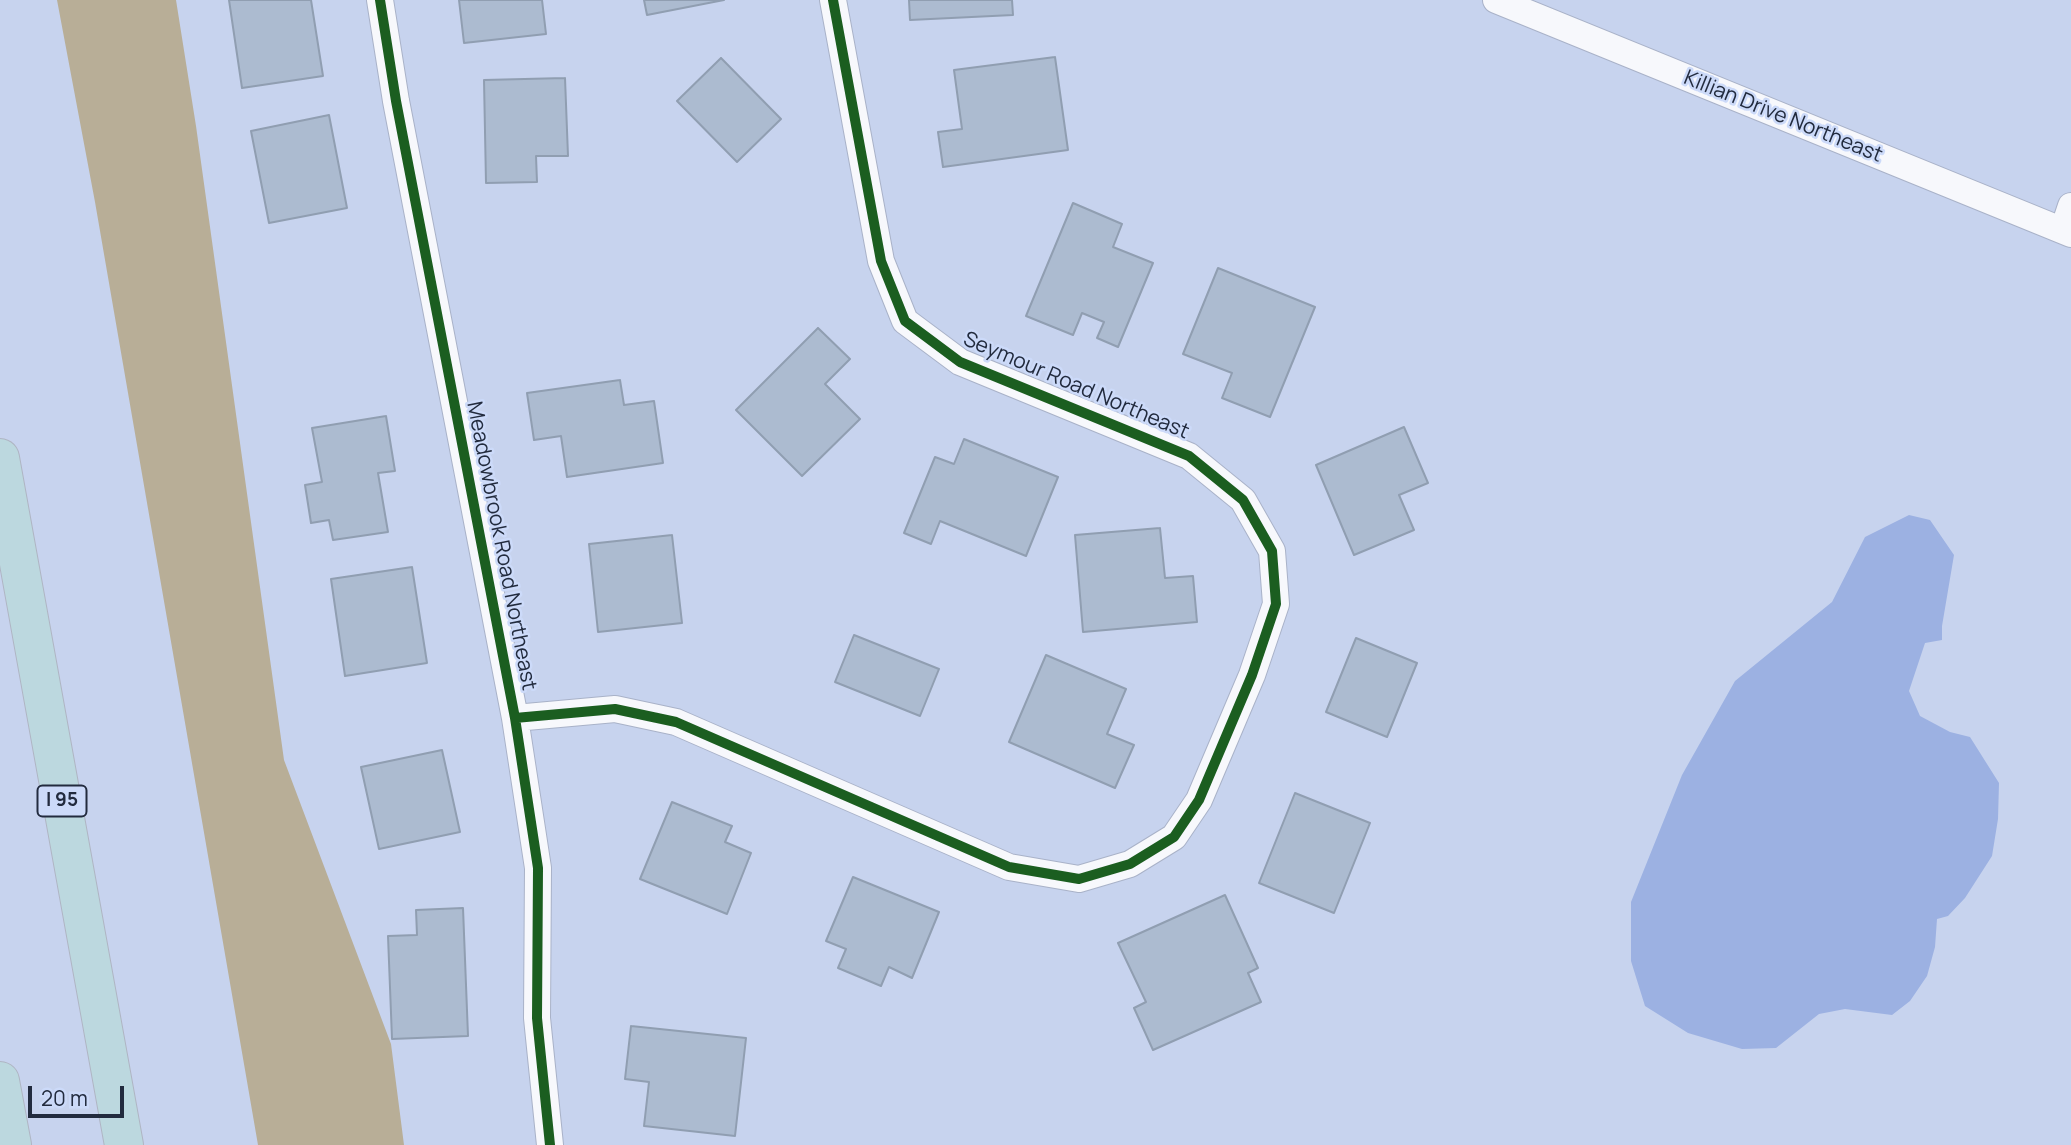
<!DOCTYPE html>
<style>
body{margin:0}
#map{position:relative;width:2071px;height:1145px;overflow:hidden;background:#c7d3ee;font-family:Manrope,sans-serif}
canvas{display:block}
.scale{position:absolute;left:28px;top:1086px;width:96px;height:32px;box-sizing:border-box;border:4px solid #222b3e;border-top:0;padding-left:9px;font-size:21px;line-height:24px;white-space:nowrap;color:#222b3e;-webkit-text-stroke:5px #ccdaf9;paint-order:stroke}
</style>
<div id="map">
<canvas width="2071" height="1145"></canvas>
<div class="scale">20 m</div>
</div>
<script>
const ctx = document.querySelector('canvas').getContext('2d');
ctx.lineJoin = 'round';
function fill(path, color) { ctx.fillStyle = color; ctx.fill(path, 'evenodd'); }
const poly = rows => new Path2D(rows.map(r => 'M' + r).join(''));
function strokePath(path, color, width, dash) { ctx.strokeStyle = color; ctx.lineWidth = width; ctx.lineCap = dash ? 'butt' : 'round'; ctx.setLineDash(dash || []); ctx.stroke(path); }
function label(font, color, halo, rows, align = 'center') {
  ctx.font = font + ' Manrope,sans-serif'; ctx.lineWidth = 5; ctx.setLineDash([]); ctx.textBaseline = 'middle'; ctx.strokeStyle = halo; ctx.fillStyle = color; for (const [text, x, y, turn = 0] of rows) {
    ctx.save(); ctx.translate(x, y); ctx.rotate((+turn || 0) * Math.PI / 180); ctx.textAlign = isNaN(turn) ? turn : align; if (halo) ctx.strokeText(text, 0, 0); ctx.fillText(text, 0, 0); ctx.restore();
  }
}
fill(poly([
 [57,0,176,0,196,126,284,760,391,1044,404,1145,258,1145,95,202]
]), '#b8ae97');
fill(poly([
 [1909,515,1930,520,1954,555,1942,626,1942,640,1925,643,1909,691,1920,716,1950,732,1970,737,1999,783,1998,819,1992,856,1965,898,1948,916,1937,919,1935,947,1927,976,1910,1001,1892,1015,1845,1009,1819,1014,1776,1048,1742,1049,1688,1033,1645,1006,1631,961,1631,902,1682,775,1735,681,1832,602,1865,537]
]), '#9cb1e2');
const building = poly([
 [229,0,311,0,323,76,242,88,229,0],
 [459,0,542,0,546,34,464,43,459,0],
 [644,0,724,0,647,15,644,0],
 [909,0,1012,0,1013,15,910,20,909,0],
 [1055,57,1068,150,943,167,938,132,962,129,954,70,1055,57],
 [721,58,781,119,737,162,677,101,721,58],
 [565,78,568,156,536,156,537,182,486,183,484,80,565,78],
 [329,115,347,208,269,223,251,131,329,115],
 [1073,203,1122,224,1113,247,1153,263,1118,347,1097,338,1104,322,1082,313,1073,335,1026,316,1073,203],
 [1218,268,1315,307,1270,417,1222,398,1232,373,1183,354,1218,268],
 [818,328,850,359,825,384,860,419,802,476,736,410,818,328],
 [620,380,624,405,654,401,663,463,567,477,561,436,534,440,527,393,620,380],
 [386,416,395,471,378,473,388,532,333,540,329,520,311,523,305,485,322,482,312,428,386,416],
 [1404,427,1428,483,1399,495,1414,530,1354,555,1316,465,1404,427],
 [964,439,1058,477,1026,556,940,521,931,544,904,533,935,457,954,464,964,439],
 [1160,528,1165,578,1193,576,1197,622,1083,632,1075,535,1160,528],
 [672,535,682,623,598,632,589,544,672,535],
 [412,567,427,663,345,676,331,579,412,567],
 [854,635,939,669,920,716,835,682,854,635],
 [1356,638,1417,663,1387,737,1326,712,1356,638],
 [1046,655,1126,689,1107,734,1134,745,1115,788,1009,742,1046,655],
 [442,750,460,832,379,849,361,767,442,750],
 [1295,793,1370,823,1334,913,1259,883,1295,793],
 [672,802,732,826,725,842,751,853,727,914,640,879,672,802],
 [853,877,939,912,912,978,889,967,881,986,838,968,846,949,826,941,853,877],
 [1225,895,1258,968,1248,973,1261,1002,1153,1050,1134,1008,1146,1002,1118,943,1225,895],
 [463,908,468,1036,392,1039,388,936,417,935,416,910,463,908],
 [631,1026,746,1038,735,1136,644,1126,649,1082,625,1079,631,1026]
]);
fill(building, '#acbbd0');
strokePath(building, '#909eb1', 2);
const minor = poly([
 [380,0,396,101,515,718,538,868,537,1018,550,1145],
 [1496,0,2071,234],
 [2063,230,2071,206],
 [515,718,615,709,676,722,1009,867,1079,879,1130,864,1174,837,1199,800,1252,675,1276,604,1272,551,1243,500,1189,456,960,362,905,321,881,261,833,0]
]);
const motorway = poly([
 [0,458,124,1145],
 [0,1081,12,1145]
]);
strokePath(minor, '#a9b2c8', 28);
strokePath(motorway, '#afb5c3', 40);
strokePath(minor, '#f7f8fc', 26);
strokePath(motorway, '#bcd8df', 38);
strokePath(poly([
 [380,0,396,101,515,718,538,868,537,1018,550,1145],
 [515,718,615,709,676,722,1009,867,1079,879,1130,864,1174,837,1199,800,1252,675,1276,604,1272,551,1243,500,1189,456,960,362,905,321,881,261,833,0]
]), '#1b5e20', 10);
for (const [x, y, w] of [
 [62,801,49]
]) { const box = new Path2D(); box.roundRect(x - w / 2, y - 15.5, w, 31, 5); ctx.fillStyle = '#ccdaf9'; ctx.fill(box); strokePath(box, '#222b3e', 2); }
label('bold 19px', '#222b3e', null, [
 ["I 95",62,801]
]);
label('21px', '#222b3e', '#ccdaf9', [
 ["Killian Drive Northeast",1783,117,22],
 ["Seymour Road Northeast",1076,386,23],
 ["Meadowbrook Road Northeast",501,546,79]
]);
</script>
